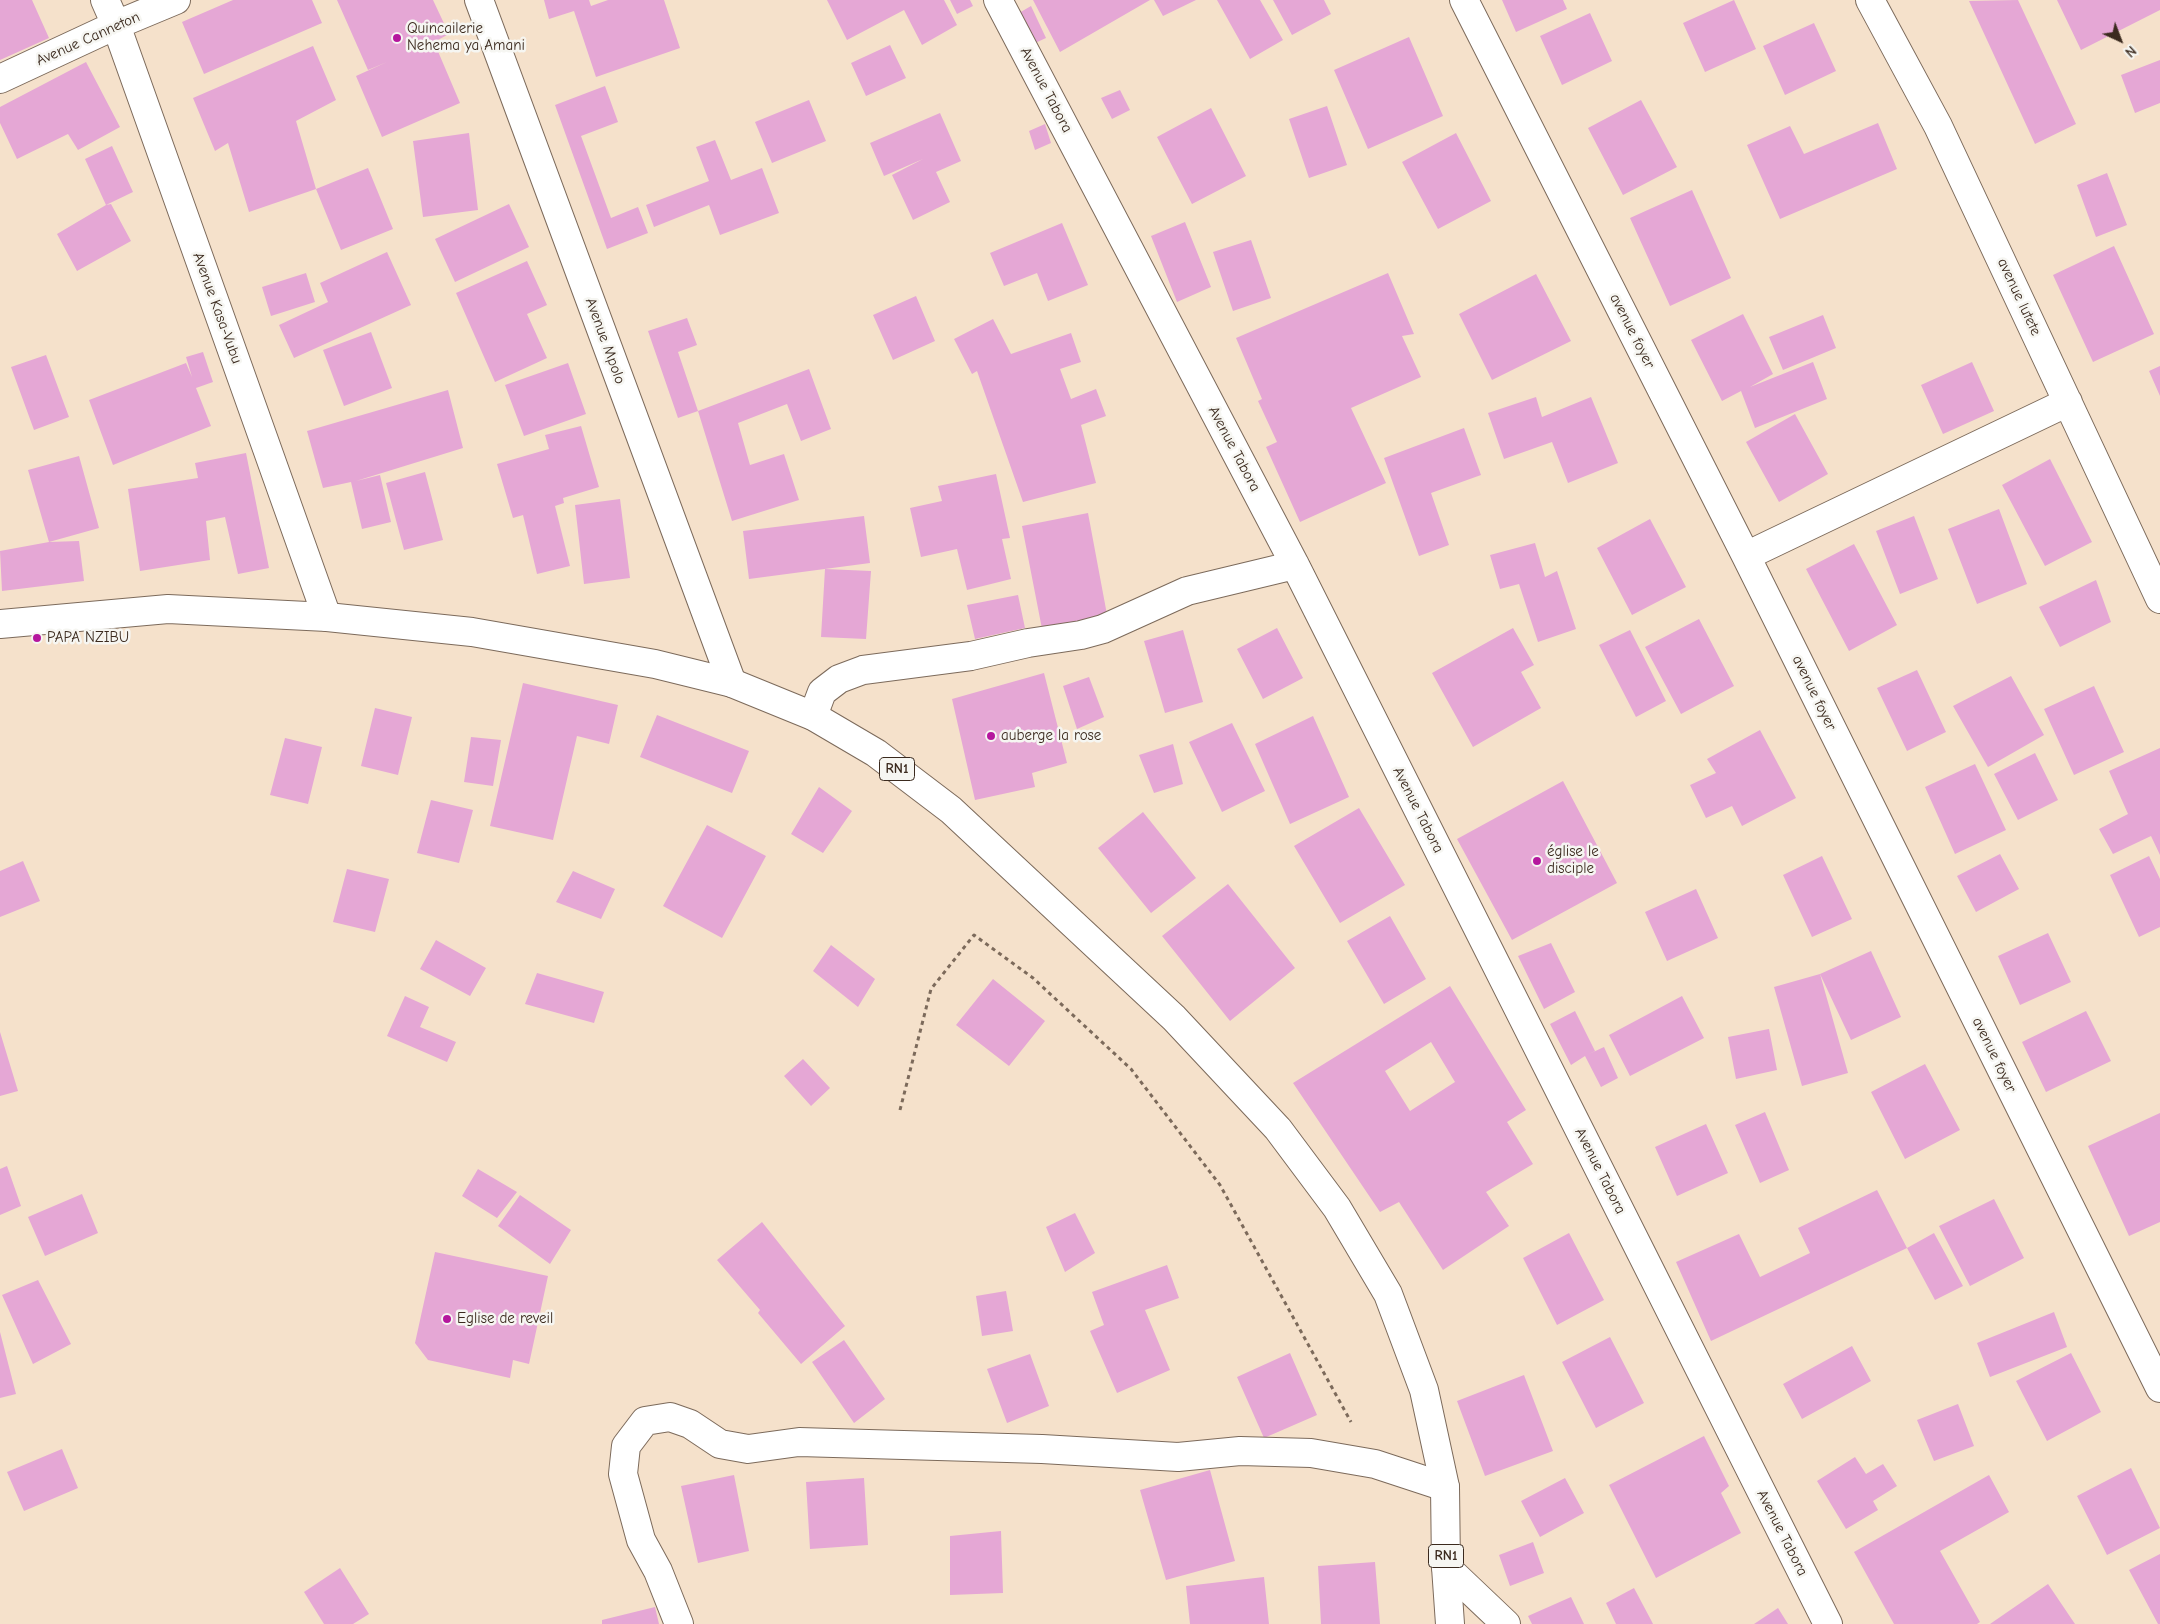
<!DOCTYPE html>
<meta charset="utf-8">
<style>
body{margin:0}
#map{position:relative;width:2160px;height:1624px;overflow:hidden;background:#f5e1cb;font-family:"Comic Neue",sans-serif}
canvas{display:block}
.north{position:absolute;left:2095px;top:15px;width:50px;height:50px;-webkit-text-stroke:4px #f6f6f2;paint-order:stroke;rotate:137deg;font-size:14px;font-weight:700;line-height:20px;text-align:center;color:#3b2a1e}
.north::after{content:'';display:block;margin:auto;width:18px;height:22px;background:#3b2a1e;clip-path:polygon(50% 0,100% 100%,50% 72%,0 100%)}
</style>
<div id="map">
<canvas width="2160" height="1624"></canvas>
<div class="north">N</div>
</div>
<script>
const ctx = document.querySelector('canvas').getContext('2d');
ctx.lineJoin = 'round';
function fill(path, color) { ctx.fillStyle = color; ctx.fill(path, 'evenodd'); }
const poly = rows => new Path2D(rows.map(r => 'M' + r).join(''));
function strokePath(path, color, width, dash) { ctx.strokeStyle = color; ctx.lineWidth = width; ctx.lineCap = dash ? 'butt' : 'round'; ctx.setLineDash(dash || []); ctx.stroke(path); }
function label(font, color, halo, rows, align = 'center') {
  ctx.font = font + ' "Comic Neue",sans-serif'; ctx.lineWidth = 5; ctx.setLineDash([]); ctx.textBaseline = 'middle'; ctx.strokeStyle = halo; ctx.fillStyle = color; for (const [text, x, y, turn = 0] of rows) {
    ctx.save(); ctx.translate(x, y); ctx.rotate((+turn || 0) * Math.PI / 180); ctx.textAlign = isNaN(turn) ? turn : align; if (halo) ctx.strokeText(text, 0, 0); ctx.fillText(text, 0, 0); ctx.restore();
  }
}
fill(poly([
 [0,0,32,0,49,38,0,60],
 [233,0,312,0,322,23,204,74,182,22],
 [337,0,433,0,449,34,434,42,460,103,382,137,356,76,387,62,368,70],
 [544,0,589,0,591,6,608,0,664,0,680,48,596,77,574,11,549,19],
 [827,0,944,0,957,25,922,45,904,10,847,40],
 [950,0,970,0,973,6,957,14],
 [1033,0,1150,0,1060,52],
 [1154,0,1196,0,1163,16],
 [1217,0,1260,0,1283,40,1250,59],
 [1273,0,1324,0,1331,14,1292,35],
 [1502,0,1563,0,1567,9,1516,32],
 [1734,0,1756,49,1705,72,1683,23],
 [2018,0,2076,124,2035,144,1969,1],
 [2057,0,2160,0,2160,10,2081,50],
 [1031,6,1046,38,1033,44,1019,13],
 [1590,13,1612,61,1562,85,1540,36],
 [1814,23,1836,71,1785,95,1763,46],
 [1409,37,1443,116,1368,149,1334,70],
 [890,45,906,78,866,96,851,63],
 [313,46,336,100,296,121,316,189,249,212,228,143,215,151,193,98],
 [2160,60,2160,103,2135,113,2121,75],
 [86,62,120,127,78,150,68,134,17,159,0,123,0,107],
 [605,86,618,122,581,136,611,218,638,207,648,233,607,249,555,105],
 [1120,90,1130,110,1112,119,1101,98],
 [809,100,826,141,772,163,755,122],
 [1641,100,1677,167,1623,195,1588,128],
 [1327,106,1347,165,1309,178,1289,119],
 [1211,108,1246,176,1192,204,1157,137],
 [940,113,961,161,936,172,950,202,913,220,892,175,923,159,884,176,870,143],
 [1878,123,1897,169,1780,219,1747,145,1790,126,1804,154],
 [1045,124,1051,143,1035,150,1029,131],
 [469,133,478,210,423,217,413,141],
 [1456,133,1491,201,1438,229,1402,162],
 [715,140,731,180,762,168,779,213,720,235,709,205,654,227,646,205,709,181,696,147],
 [112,146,133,192,106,205,85,159],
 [368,168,393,229,341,250,316,189],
 [2107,173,2127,225,2096,237,2077,185],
 [1692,190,1731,278,1670,306,1630,218],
 [111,204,131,241,77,271,57,234,106,205],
 [509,204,529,247,455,282,435,239],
 [1185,222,1211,287,1177,302,1151,236],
 [1062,223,1088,285,1048,301,1037,273,1004,286,990,253],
 [1251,240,1271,298,1233,311,1213,252],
 [2114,246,2154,334,2093,362,2053,275],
 [387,252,411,305,294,358,279,325,328,302,320,283],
 [527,261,547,305,527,314,547,358,495,382,456,293],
 [306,273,315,302,271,316,262,287],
 [1388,273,1414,334,1402,336,1421,377,1351,408,1386,483,1300,522,1266,447,1277,442,1258,401,1262,399,1236,338],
 [1536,274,1571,341,1492,380,1459,314],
 [916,296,935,341,893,360,873,315],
 [1743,314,1773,374,1750,387,1813,362,1827,399,1755,428,1741,391,1722,401,1691,340],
 [1823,315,1836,348,1783,370,1769,337],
 [687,318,697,345,678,352,698,411,809,369,831,429,801,441,787,404,738,423,750,465,784,454,799,500,732,521,698,411,678,418,648,331],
 [993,319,1011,354,1071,333,1081,362,1060,369,1071,399,1096,389,1106,416,1081,425,1096,483,1023,502,977,371,972,374,954,339],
 [371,332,392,388,344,406,323,350],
 [203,352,213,382,196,388,211,426,113,465,89,400,186,363,192,377,186,357],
 [46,355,69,417,34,430,11,367],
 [1972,362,1994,411,1943,434,1921,385],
 [568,363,586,414,524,436,505,385],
 [2160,366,2160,396,2149,371],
 [448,390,463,448,356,481,380,475,391,522,362,529,351,482,323,488,307,431],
 [1536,397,1542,417,1591,397,1618,463,1568,483,1552,442,1504,459,1488,413],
 [1795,414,1828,474,1779,502,1746,442],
 [581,426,599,487,563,498,564,503,555,506,570,566,537,574,523,515,513,518,497,464,549,449,545,435],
 [1464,428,1481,475,1431,493,1449,545,1419,556,1384,458],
 [246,453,269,568,238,574,225,517,206,521,210,560,140,571,128,489,198,478,195,463],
 [79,456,99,528,49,542,79,541,84,581,2,591,0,551,49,542,28,470],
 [2050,459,2092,542,2045,566,2002,485],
 [425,472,443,540,404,550,386,483],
 [996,474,1010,538,1002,539,1011,579,967,590,957,549,921,557,910,508,942,501,938,486],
 [620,499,630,578,584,584,575,505],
 [1999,509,2027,584,1977,604,1948,529],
 [1088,513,1108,620,1043,634,1022,526],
 [864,516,870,563,749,579,743,531],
 [1914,516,1938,579,1900,594,1876,531],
 [1650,519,1686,587,1632,615,1597,548],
 [1535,543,1545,577,1557,571,1576,629,1538,642,1519,584,1500,589,1490,555],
 [1854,544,1897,625,1849,651,1806,569],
 [825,569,871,571,866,639,821,637],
 [2096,580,2111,622,2060,647,2039,607],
 [1018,595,1025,628,975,639,967,605],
 [1699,619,1734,686,1681,714,1645,647],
 [1277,628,1303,678,1263,699,1237,649],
 [1513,628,1534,665,1521,672,1541,708,1473,747,1432,673],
 [1183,630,1203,702,1165,713,1144,641],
 [1630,630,1666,701,1636,717,1599,645],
 [1917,670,1946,732,1907,751,1877,688],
 [1044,673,1067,763,1032,773,1035,787,975,800,952,699],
 [2011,676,2044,735,1988,767,1953,706],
 [1089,677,1104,717,1077,729,1063,686],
 [523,683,618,705,609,744,577,736,553,840,490,826],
 [2094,686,2124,752,2074,775,2044,709],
 [375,708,412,717,398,775,361,766],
 [657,715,749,751,732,793,640,757],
 [1313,716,1349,797,1290,824,1255,744],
 [1232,723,1265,791,1222,812,1189,742],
 [1760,730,1796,798,1742,826,1732,806,1706,818,1690,785,1716,773,1707,759],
 [471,737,501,740,493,786,464,782],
 [285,738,322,747,308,804,270,795],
 [1173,744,1183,784,1154,793,1139,755],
 [2160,748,2160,855,2151,836,2113,854,2099,829,2128,814,2109,771],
 [2035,753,2058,800,2018,820,1994,774],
 [1975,764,2006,830,1955,854,1925,787],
 [1563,781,1617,883,1512,940,1457,839],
 [819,787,852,811,823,853,791,834],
 [431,800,473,810,459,863,417,853],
 [1359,808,1405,885,1340,923,1294,846],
 [1143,812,1196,878,1151,913,1098,848],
 [707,825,766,856,722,938,663,906],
 [2000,854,2019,889,1976,912,1957,876],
 [1822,856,1852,919,1812,937,1783,875],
 [2149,856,2160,879,2160,927,2139,937,2110,875],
 [23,861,40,901,0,917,0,871],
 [347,869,389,879,375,932,333,922],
 [573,871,615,889,601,919,556,902],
 [1228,884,1295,968,1230,1021,1162,936],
 [1696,889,1718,938,1667,961,1645,912],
 [1390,916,1426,979,1384,1004,1347,941],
 [2048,933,2071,982,2020,1005,1998,956],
 [436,940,486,968,470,996,420,969],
 [1551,943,1575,992,1544,1009,1518,956],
 [831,945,875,979,858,1007,813,971],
 [1871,951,1901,1017,1851,1040,1820,974],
 [537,973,604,992,594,1023,525,1004],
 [1820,974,1848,1073,1802,1086,1774,987],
 [993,979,1045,1021,1009,1066,956,1025],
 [1450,986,1526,1110,1507,1122,1533,1164,1486,1192,1509,1226,1443,1270,1399,1202,1380,1212,1293,1083],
 [1431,1042,1455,1082,1410,1111,1385,1071],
 [405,996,429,1007,420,1027,456,1042,447,1062,387,1036],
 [1682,996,1704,1038,1630,1076,1609,1035],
 [1575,1011,1595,1051,1589,1054,1604,1047,1618,1078,1601,1087,1585,1056,1571,1065,1550,1024],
 [2086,1011,2111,1061,2046,1092,2022,1042],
 [1769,1029,1777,1070,1736,1079,1728,1037],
 [0,1032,18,1091,0,1096],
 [803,1059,830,1088,811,1106,784,1076],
 [1925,1064,1960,1130,1905,1159,1871,1092],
 [1765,1112,1789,1170,1760,1183,1735,1125],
 [2160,1113,2160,1222,2129,1236,2088,1146],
 [1706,1124,1728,1173,1677,1196,1655,1147],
 [7,1166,21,1206,0,1215,0,1169],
 [478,1169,517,1192,497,1218,462,1196],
 [1877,1190,1907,1248,1711,1341,1676,1262,1739,1234,1760,1277,1810,1253,1798,1228],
 [82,1194,98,1233,45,1256,28,1217],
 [520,1195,571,1230,550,1264,498,1226],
 [1994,1199,2024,1258,1970,1286,1939,1226],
 [1075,1213,1095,1253,1065,1272,1046,1227],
 [762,1222,845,1326,801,1364,758,1313,760,1310,717,1260],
 [1569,1233,1604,1300,1557,1325,1523,1258],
 [1934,1233,1963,1286,1935,1300,1907,1248],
 [435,1252,548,1276,529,1364,513,1360,510,1378,428,1360,415,1343],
 [1167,1265,1179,1298,1145,1310,1170,1370,1117,1393,1090,1331,1104,1325,1092,1292],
 [38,1280,71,1344,33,1364,2,1295],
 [1006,1291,1013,1331,982,1336,976,1296],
 [2054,1312,2067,1347,1990,1377,1977,1343],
 [0,1332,16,1394,0,1398],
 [1610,1337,1644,1403,1596,1428,1562,1362],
 [844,1340,885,1399,854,1423,812,1362],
 [1852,1346,1871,1381,1802,1419,1783,1384],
 [1290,1353,1317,1415,1264,1438,1237,1377],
 [2071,1353,2101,1412,2047,1441,2016,1381],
 [1030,1354,1049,1406,1007,1423,987,1369],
 [1524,1375,1553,1451,1485,1476,1457,1401],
 [1958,1404,1974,1446,1934,1461,1917,1420],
 [1704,1436,1729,1486,1721,1493,1741,1533,1656,1578,1609,1485],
 [62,1449,78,1488,24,1511,7,1472],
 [1855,1457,1866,1474,1883,1464,1897,1486,1873,1501,1878,1510,1846,1529,1817,1481],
 [2131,1468,2160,1528,2107,1555,2077,1496],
 [1210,1470,1235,1561,1166,1580,1140,1490],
 [734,1475,749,1551,698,1563,681,1486],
 [1989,1475,2009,1512,1940,1551,1980,1622,1977,1624,1894,1624,1854,1552],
 [864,1478,868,1545,810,1549,806,1482],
 [1565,1478,1584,1513,1540,1537,1521,1501],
 [1001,1531,1003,1593,950,1595,950,1536],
 [1533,1542,1544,1573,1510,1586,1499,1555],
 [2160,1554,2160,1624,2158,1624,2129,1570],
 [1375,1562,1380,1624,1321,1624,1318,1566],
 [340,1568,369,1614,353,1624,324,1624,304,1592],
 [1264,1577,1269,1624,1190,1624,1186,1586],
 [2048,1584,2075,1624,1990,1624],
 [1634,1588,1651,1620,1653,1624,1616,1624,1606,1603],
 [1571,1597,1584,1624,1532,1624,1528,1616],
 [655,1607,659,1624,602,1624,602,1620],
 [1778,1608,1788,1624,1754,1624]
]), '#e5a7d5');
const minor = poly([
 [105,0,116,25,327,617],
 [479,0,732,683],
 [998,0,1295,565,1828,1624],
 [1464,0,1746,556,2160,1388],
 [1870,0,1938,126,2160,599],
 [0,79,116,25,176,0],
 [1746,556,2068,402],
 [813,716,822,692,839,679,863,670,971,656,1028,643,1081,635,1103,629,1187,591,1295,565],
 [1446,1567,1506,1624],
 [679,1624,658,1571,641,1540,623,1474,626,1446,645,1421,670,1417,690,1424,720,1444,748,1449,799,1442,1042,1449,1178,1457,1240,1451,1311,1453,1375,1464,1445,1487]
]);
const trunk = poly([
 [0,624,168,609,327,617,472,632,655,664,732,683,813,716,876,753,951,810,1174,1018,1278,1129,1337,1208,1388,1294,1424,1390,1445,1487,1446,1567,1450,1624]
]);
strokePath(minor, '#7c6a5b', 30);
strokePath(trunk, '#7c6a5b', 30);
strokePath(poly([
 [900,1110,931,989,974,935,1033,978,1131,1069,1220,1185,1351,1422]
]), '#7c6a5b', 3, [4, 4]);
strokePath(minor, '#fff', 28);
strokePath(trunk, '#fff', 28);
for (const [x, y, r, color] of [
 [397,38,5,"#b5179e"],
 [37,638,5,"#b5179e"],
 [991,736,5,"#b5179e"],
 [1537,861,5,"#b5179e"],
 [447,1319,5,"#b5179e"]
]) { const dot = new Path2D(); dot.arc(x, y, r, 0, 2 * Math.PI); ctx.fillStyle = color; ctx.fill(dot); strokePath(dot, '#f6f6f2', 2); }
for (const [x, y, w] of [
 [897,769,35],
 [1446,1556,35]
]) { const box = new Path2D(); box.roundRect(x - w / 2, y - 11.5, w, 23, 4); ctx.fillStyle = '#f6f6f2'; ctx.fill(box); strokePath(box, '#3b2a1e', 1); }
label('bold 14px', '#3b2a1e', null, [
 ["RN1",897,769],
 ["RN1",1446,1556]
]);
label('15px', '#3b2a1e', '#f6f6f2', [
 ["Quincailerie",407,29],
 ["Nehema ya Amani",407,46],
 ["PAPA NZIBU",47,638],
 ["auberge la rose",1001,736],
 ["église le",1547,852],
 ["disciple",1547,869],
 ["Eglise de reveil",457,1319]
], 'left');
label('15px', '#3b2a1e', '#f6f6f2', [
 ["Avenue Canneton",88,39,-24],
 ["Avenue Tabora",1046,90,62],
 ["avenue lutete",2019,297,65],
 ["Avenue Kasa-Vubu",217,308,70],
 ["avenue foyer",1632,331,63],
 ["Avenue Mpolo",605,341,70],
 ["Avenue Tabora",1234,449,62],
 ["avenue foyer",1814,693,64],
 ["Avenue Tabora",1418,810,63],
 ["avenue foyer",1994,1055,64],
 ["Avenue Tabora",1600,1171,63],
 ["Avenue Tabora",1782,1533,63]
]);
</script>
